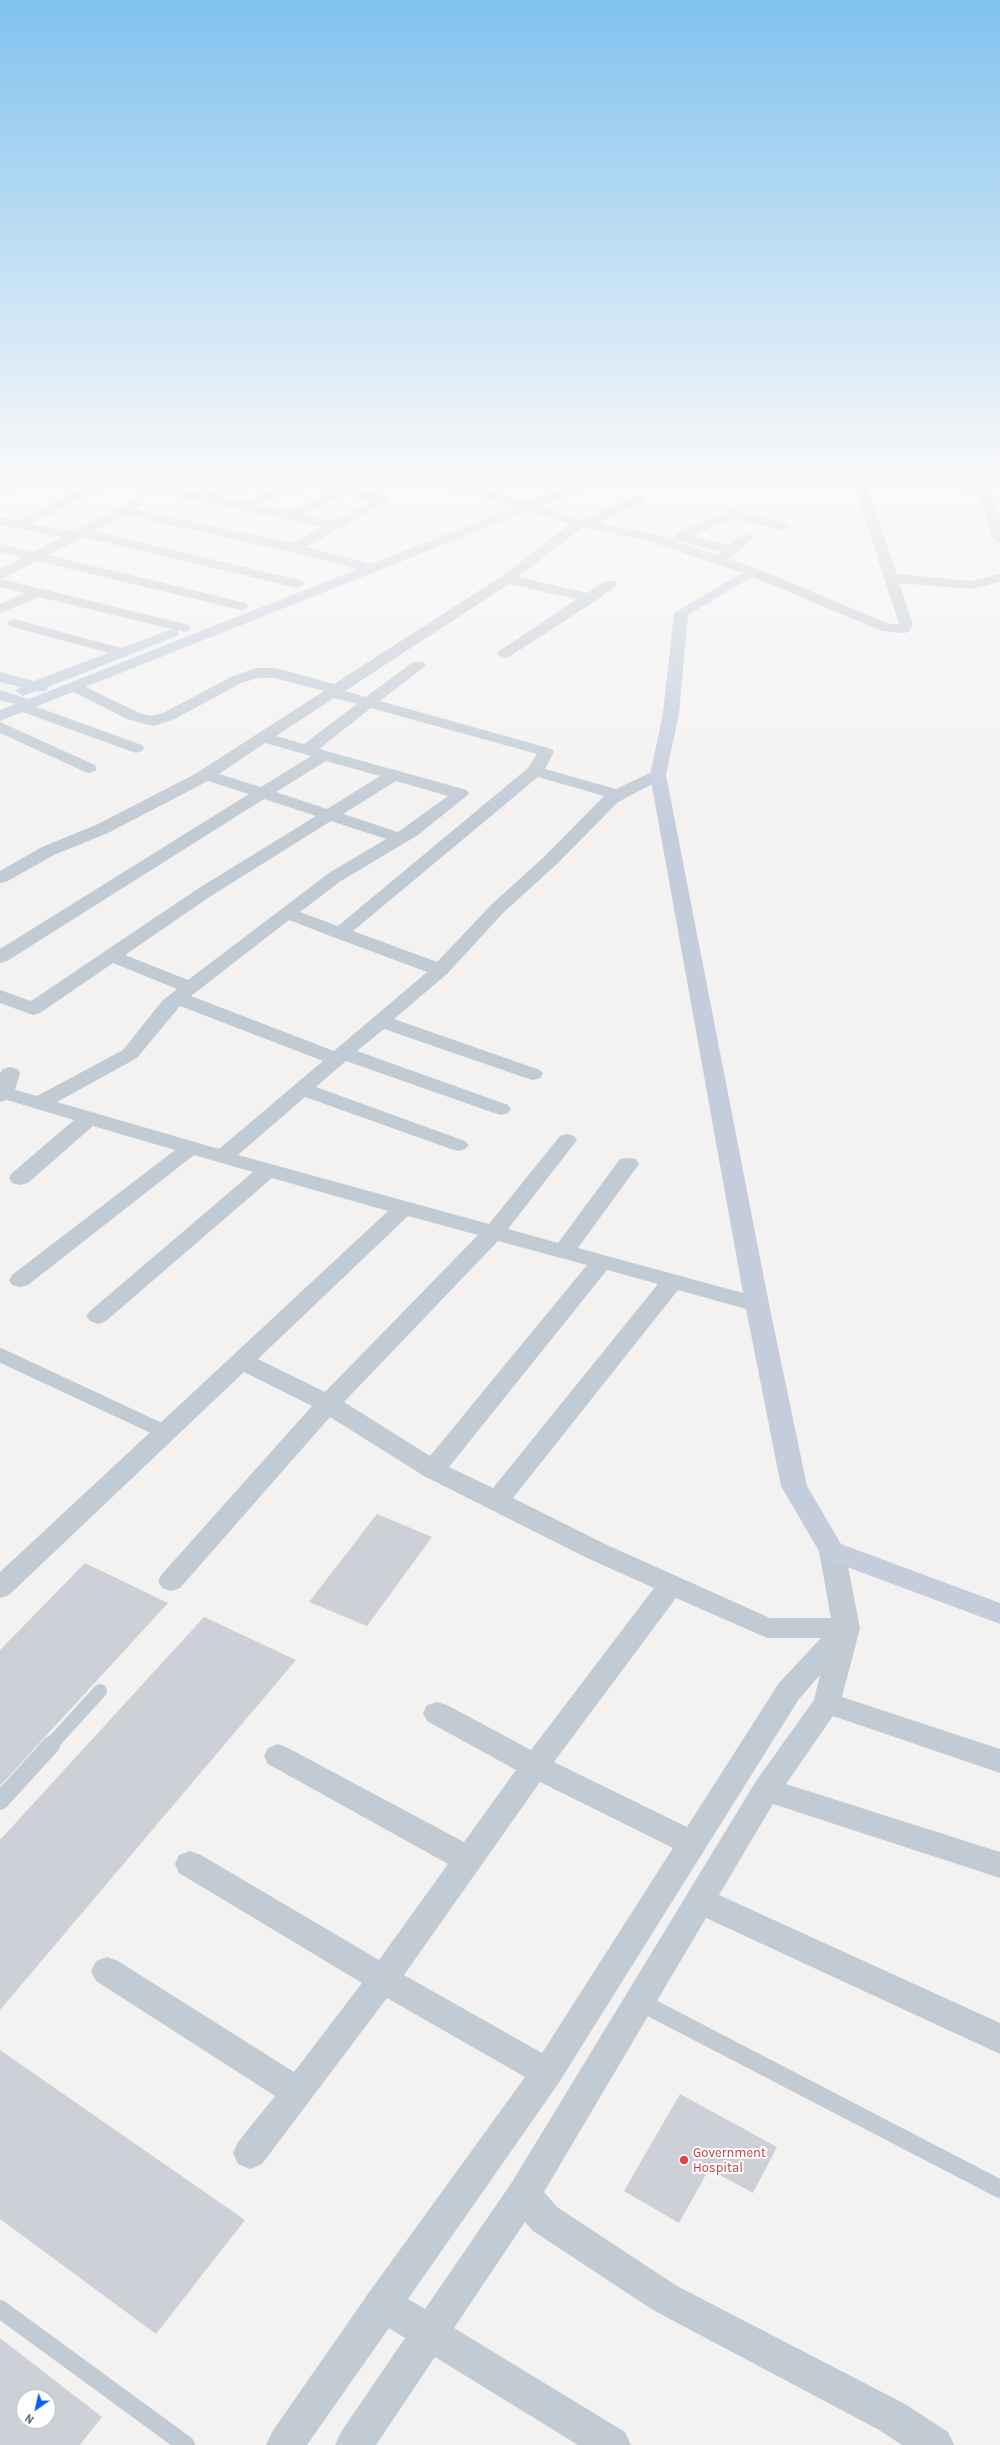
<!DOCTYPE html>
<style>
body{margin:0}
#map{position:relative;width:1000px;height:2445px;overflow:hidden;background:#f4f2f1;font-family:Karla,sans-serif}
canvas{display:block}
.north{position:absolute;left:16px;top:2389px;width:40px;height:40px;box-sizing:border-box;background:#fff;border:1px solid #b5bac0;border-radius:50%;rotate:214deg;font-size:11px;font-weight:700;line-height:16px;text-align:center;color:#475362}
.north::after{content:'';display:block;margin:auto;width:14px;height:18px;background:#055dfb;clip-path:polygon(50% 0,100% 100%,50% 72%,0 100%)}
</style>
<div id="map">
<canvas width="1000" height="2445"></canvas>
<div class="north">N</div>
</div>
<script>
const ctx = document.querySelector('canvas').getContext('2d');
ctx.lineJoin = 'round';
function fill(path, color) { ctx.fillStyle = color; ctx.fill(path, 'evenodd'); }
const poly = rows => new Path2D(rows.map(r => 'M' + r).join(''));
function strokePath(path, color, width, dash) { ctx.strokeStyle = color; ctx.lineWidth = width; ctx.lineCap = dash ? 'butt' : 'round'; ctx.setLineDash(dash || []); ctx.stroke(path); }
function label(font, color, halo, rows, align = 'center') {
  ctx.font = font + ' Karla,sans-serif'; ctx.lineWidth = 4; ctx.setLineDash([]); ctx.textBaseline = 'middle'; ctx.strokeStyle = halo; ctx.fillStyle = color; for (const [text, x, y, turn = 0] of rows) {
    ctx.save(); ctx.translate(x, y); ctx.rotate((+turn || 0) * Math.PI / 180); ctx.textAlign = isNaN(turn) ? turn : align; if (halo) ctx.strokeText(text, 0, 0); ctx.fillText(text, 0, 0); ctx.restore();
  }
}
fill(poly([
 [377,1514,432,1537,367,1626,309,1602],
 [85,1563,168,1603,0,1786,0,1650],
 [204,1617,296,1660,0,2010,0,1840],
 [0,2050,245,2220,156,2334,0,2219],
 [680,2094,777,2147,753,2193,709,2169,679,2223,624,2191],
 [0,2338,102,2417,80,2445,0,2445],
 [24,2397,48,2397,48,2421,24,2421]
]), '#cdd0d7');
strokePath(poly([
 [0,1355,165,1432],
 [50,1746,100,1691]
]), '#c1cbd4', 14);
strokePath(poly([
 [0,1801,51,1745],
 [640,2002,1000,2189],
 [0,2309,186,2445]
]), '#c1cbd4', 18);
fill(poly([
 [9,482,28,482,27,485,0,492,0,484,9,482],
 [95,482,110,482,33,524,73,531,135,500,142,504,135,509,292,543,323,527,128,486,122,482,145,482,208,495,238,482,254,482,253,485,223,498,243,502,293,482,309,482,308,485,258,505,289,512,334,490,314,485,313,482,332,482,387,497,389,500,306,547,374,565,376,568,374,571,369,572,292,552,125,515,93,531,303,581,305,584,298,588,83,537,48,555,246,603,248,606,246,609,241,610,37,561,1,579,189,625,191,628,189,631,184,632,39,597,0,613,0,604,24,593,0,587,0,569,23,558,0,552,0,544,33,552,62,537,0,525,0,517,18,521,95,482],
 [347,494,371,501,334,521,304,515,347,494],
 [853,482,865,482,897,574,971,581,1000,574,1000,582,971,589,899,583,913,624,909,632,904,633,882,631,748,575,746,572,748,569,758,569,889,624,899,624,853,482],
 [949,482,967,482,989,488,1000,519,1000,543,993,539,978,493,950,485,949,482],
 [639,495,644,496,646,499,644,502,591,527,583,527,518,577,587,593,605,581,615,581,617,584,615,587,595,601,509,657,504,658,497,654,499,651,577,599,509,584,345,691,366,697,413,662,423,662,426,665,423,668,380,701,552,749,554,752,545,769,616,789,652,772,658,770,664,772,666,775,664,778,618,802,557,864,504,912,447,974,394,1019,540,1070,543,1074,540,1078,533,1080,526,1078,384,1029,357,1051,508,1105,511,1109,508,1113,501,1115,494,1113,346,1061,316,1087,465,1141,469,1145,465,1149,458,1151,451,1149,305,1097,238,1155,489,1224,560,1136,567,1134,574,1136,577,1140,574,1144,508,1229,558,1243,620,1159,628,1158,636,1159,639,1164,578,1248,765,1299,769,1304,765,1309,757,1312,678,1290,513,1498,605,1544,770,1618,831,1618,819,1551,823,1544,832,1541,841,1544,845,1551,860,1628,842,1697,1000,1749,1000,1773,833,1716,786,1784,1000,1852,1000,1878,773,1804,719,1895,1000,2023,1000,2054,706,1918,544,2192,557,2207,677,2286,905,2404,948,2432,954,2445,902,2445,879,2430,653,2310,533,2231,525,2222,454,2328,625,2432,631,2445,578,2445,435,2357,376,2445,335,2445,341,2432,405,2338,389,2328,307,2445,266,2445,272,2432,370,2291,525,2077,387,1998,262,2164,250,2169,238,2164,233,2153,238,2142,275,2096,96,1981,91,1971,96,1961,107,1957,118,1961,294,2072,362,1983,179,1873,175,1864,179,1855,190,1851,201,1855,379,1960,448,1864,268,1764,264,1756,268,1748,278,1744,288,1748,464,1842,516,1770,427,1721,423,1713,427,1705,437,1702,447,1705,531,1750,654,1588,587,1558,424,1476,330,1417,180,1588,171,1591,162,1588,158,1581,162,1574,312,1406,244,1372,9,1595,0,1598,0,1572,388,1211,272,1178,106,1321,98,1324,90,1321,86,1316,90,1311,253,1172,194,1155,28,1285,20,1287,12,1285,9,1280,12,1275,175,1150,93,1126,28,1183,20,1185,12,1183,9,1178,12,1173,74,1120,7,1100,0,1102,0,1073,3,1069,10,1067,17,1069,20,1073,15,1090,37,1096,123,1050,162,1001,177,989,113,963,40,1013,33,1015,0,1003,0,990,31,1001,199,888,316,816,264,799,7,961,0,963,0,949,249,794,208,781,108,833,54,855,6,882,0,883,0,871,42,847,96,825,195,774,324,691,275,678,258,678,241,683,175,719,153,726,127,719,70,690,67,687,70,684,80,684,139,713,152,716,163,713,231,677,256,668,276,668,334,684,502,576,575,520,584,520,639,495],
 [334,698,357,704,304,744,276,736,334,698],
 [371,708,537,754,528,768,338,926,300,912,341,881,418,835,469,794,467,790,319,749,371,708],
 [265,743,311,756,261,787,219,774,265,743],
 [326,761,380,776,327,809,276,792,326,761],
 [538,777,604,796,545,856,492,904,437,962,353,931,538,777],
 [396,781,448,796,398,832,343,814,396,781],
 [331,821,386,839,329,873,188,980,125,955,211,896,331,821],
 [289,920,333,937,427,972,334,1051,191,996,289,920],
 [180,1006,323,1061,219,1149,57,1102,137,1058,180,1006],
 [408,1216,478,1235,325,1392,258,1359,408,1216],
 [498,1241,587,1265,430,1456,344,1402,498,1241],
 [607,1270,658,1284,493,1488,449,1467,607,1270],
 [676,1598,767,1638,821,1638,779,1683,687,1827,554,1762,676,1598],
 [820,1675,814,1700,756,1781,512,2182,425,2309,408,2299,558,2084,799,1699,820,1675],
 [540,1782,673,1848,542,2053,404,1975,540,1782],
 [733,510,787,523,789,526,782,530,734,518,693,536,728,545,741,535,751,535,753,538,751,541,724,563,719,564,712,560,721,552,675,540,673,537,675,534,733,510],
 [14,619,125,649,127,652,120,656,9,626,7,623,14,619],
 [23,702,142,745,144,748,142,751,136,753,130,751,17,710,15,707,23,702],
 [0,722,95,765,97,768,95,771,89,773,83,771,0,733,0,722]
]), '#c1cbd4');
fill(poly([
 [440,482,458,482,527,502,579,482,596,482,595,485,540,507,583,520,654,534,758,569,760,572,688,615,679,713,666,775,769,1304,807,1486,841,1544,1000,1603,1000,1624,823,1558,781,1486,745,1304,650,775,663,713,674,613,742,573,646,540,580,527,528,511,0,721,0,710,15,704,0,700,0,690,29,699,515,507,441,485,440,482],
 [172,629,177,630,179,633,177,636,48,687,46,691,36,691,23,696,15,691,20,687,0,682,0,672,34,681,172,629]
]), '#c3cddc');
const sky = ctx.createLinearGradient(0, 0, 0, 824);
sky.addColorStop(0, '#80c2ee');
sky.addColorStop(0.58, '#faf9f9');
sky.addColorStop(1, '#faf9f900');
ctx.fillStyle = sky;
ctx.fillRect(0, 0, 1000, 824);
for (const [x, y, r, color] of [
 [684,2160,5,"#e0444e"]
]) { const dot = new Path2D(); dot.arc(x, y, r, 0, 2 * Math.PI); ctx.fillStyle = color; ctx.fill(dot); strokePath(dot, '#fff', 1.5); }
label('13px', '#be3a42', '#fff', [
 ["Government",693,2153],
 ["Hospital",693,2168]
], 'left');
</script>
